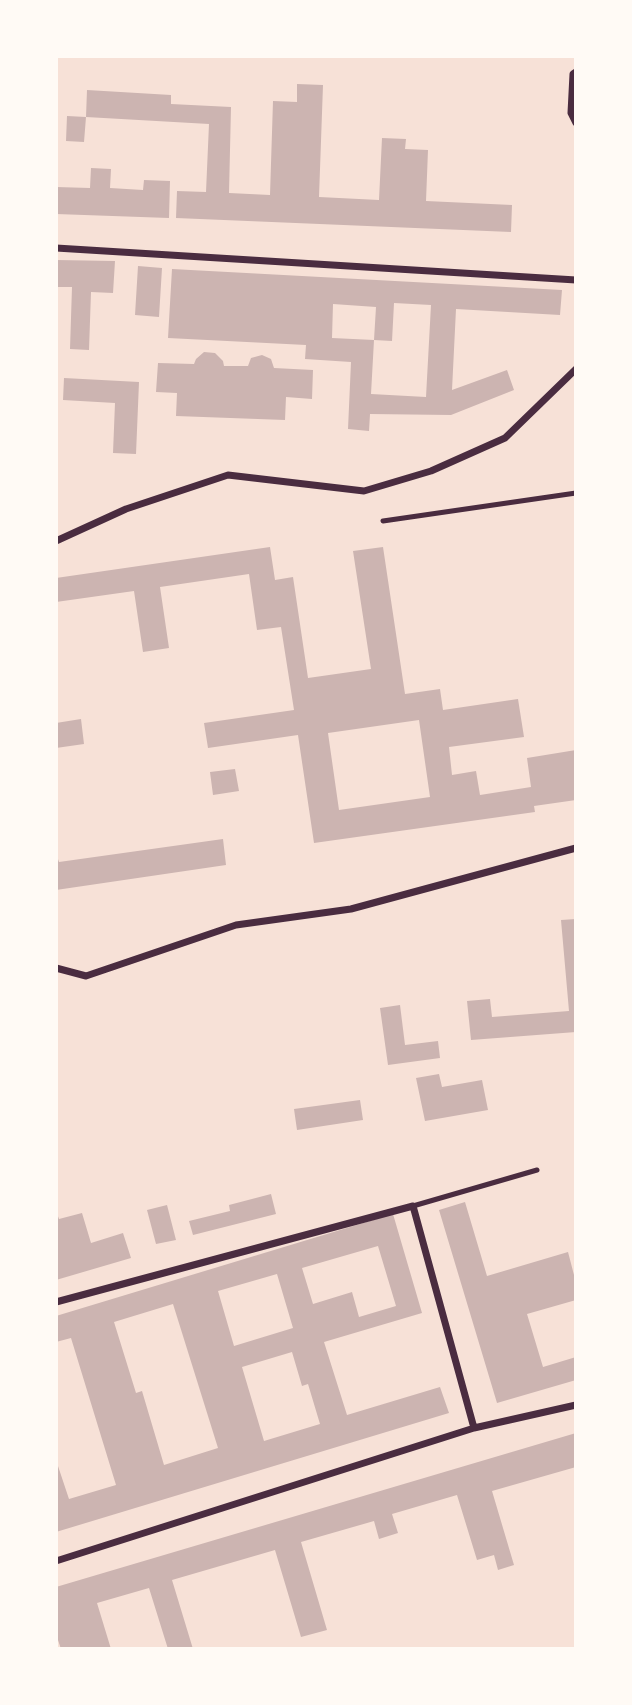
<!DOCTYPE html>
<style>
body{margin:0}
#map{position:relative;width:632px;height:1705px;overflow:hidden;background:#f7e1d7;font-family:"Open Sans",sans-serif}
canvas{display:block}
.frame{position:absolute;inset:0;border:58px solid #fffaf5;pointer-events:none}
</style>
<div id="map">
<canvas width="632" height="1705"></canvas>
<div class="frame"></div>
</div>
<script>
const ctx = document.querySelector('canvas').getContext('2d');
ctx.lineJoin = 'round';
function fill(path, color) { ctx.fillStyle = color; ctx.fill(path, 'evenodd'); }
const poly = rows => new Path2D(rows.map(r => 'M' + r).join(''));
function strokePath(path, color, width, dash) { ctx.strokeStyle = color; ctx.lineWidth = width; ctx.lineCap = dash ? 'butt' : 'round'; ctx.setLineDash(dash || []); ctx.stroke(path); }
fill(poly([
 [297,84,323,85,319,197,379,200,382,138,406,139,405,149,428,150,426,201,512,205,511,232,176,218,177,191,206,192,209,124,86,117,87,90,171,95,171,104,231,107,229,193,270,195,273,101,297,102],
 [67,116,86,117,84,142,66,141],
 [91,168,111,169,110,188,143,190,144,180,170,181,169,218,56,214,56,187,90,188],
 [56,260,115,261,113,293,91,292,89,350,70,349,72,287,56,287],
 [138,266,162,268,159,317,135,315],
 [172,269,562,290,560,315,456,309,452,390,507,370,514,390,451,415,370,414,369,431,348,429,351,362,305,359,306,345,168,338],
 [394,303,431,305,426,397,371,394,374,340,332,338,333,304,376,307,374,340,392,341],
 [204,352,215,353,223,361,224,366,248,366,251,358,262,355,271,359,274,368,313,370,312,399,286,397,285,420,176,416,177,393,156,392,158,363,194,364,196,359],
 [64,378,139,382,136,454,113,453,115,403,63,400],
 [270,547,275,580,293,577,308,678,371,669,353,551,383,547,405,694,440,689,443,710,518,699,524,737,449,747,452,775,476,771,480,795,531,787,527,758,576,750,576,800,534,806,535,812,314,843,298,735,208,748,204,723,294,710,281,627,257,630,249,574,160,587,169,648,143,652,134,591,56,602,56,578],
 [419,720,430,797,339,810,328,733],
 [81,719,84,744,56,748,56,723],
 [235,769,239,791,213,795,210,772],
 [223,839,226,865,56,890,56,853,59,862],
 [576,919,576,1032,471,1040,467,1001,490,999,492,1017,569,1011,561,920],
 [400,1005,405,1045,438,1041,440,1058,388,1065,380,1008],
 [439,1074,442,1087,482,1080,488,1110,425,1121,416,1078],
 [360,1100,363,1120,297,1130,294,1109],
 [271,1194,276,1214,193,1235,189,1221,230,1211,229,1205],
 [465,1202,487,1276,568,1252,574,1275,576,1275,576,1300,527,1314,543,1367,576,1357,576,1380,497,1403,439,1210],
 [167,1205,176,1240,156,1244,147,1210],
 [56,1211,59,1219,82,1213,91,1243,123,1233,131,1258,56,1280],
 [393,1214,422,1313,324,1342,347,1415,440,1387,449,1413,56,1532,56,1460,69,1499,116,1485,71,1338,56,1342,56,1316],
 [378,1246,396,1306,359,1317,352,1292,313,1304,302,1268],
 [277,1274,293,1328,234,1346,218,1291],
 [173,1304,218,1448,164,1465,142,1391,136,1393,114,1322],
 [292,1352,302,1386,308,1384,320,1424,264,1441,242,1367],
 [576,1433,576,1467,492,1491,514,1565,498,1570,494,1555,477,1560,457,1495,392,1514,398,1533,379,1539,374,1521,301,1542,327,1630,301,1637,275,1550,172,1580,193,1649,168,1649,149,1588,97,1603,111,1649,61,1649,56,1634,56,1587]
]), '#ccb4b1');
strokePath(poly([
 [383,521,576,493],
 [413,1206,537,1170]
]), '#4a2c40', 5);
strokePath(poly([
 [576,72,573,74,571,113,576,123],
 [56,248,576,280],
 [56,541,126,509,228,475,364,491,431,471,505,438,576,369],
 [56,968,86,976,236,925,351,909,576,848],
 [56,1302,413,1206,474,1428],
 [56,1561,474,1428,576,1405]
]), '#4a2c40', 7);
</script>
